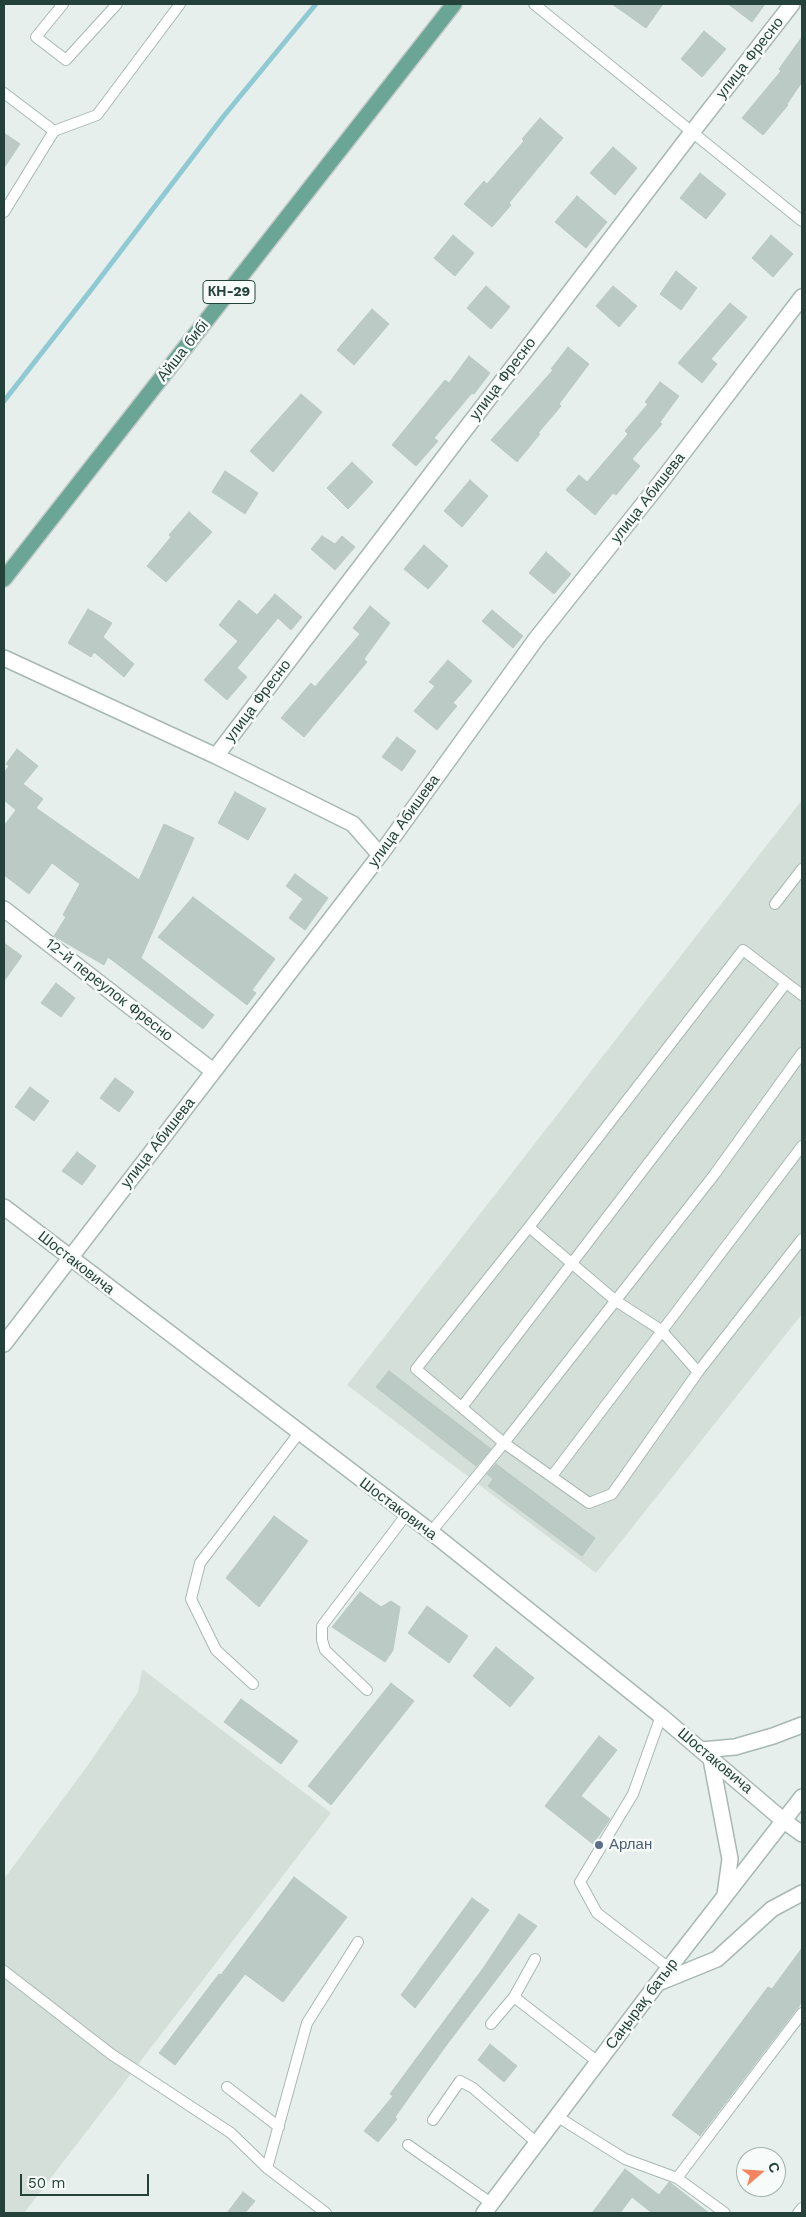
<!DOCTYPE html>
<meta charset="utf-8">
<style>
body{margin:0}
#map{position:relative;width:806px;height:2217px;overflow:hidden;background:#e6efeb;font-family:"Work Sans",sans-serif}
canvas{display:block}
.frame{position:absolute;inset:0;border:5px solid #24423a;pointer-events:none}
.north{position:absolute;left:736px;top:2147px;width:50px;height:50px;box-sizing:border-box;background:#f7fbf9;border:1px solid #a3b1ad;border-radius:50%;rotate:71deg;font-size:14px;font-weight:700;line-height:20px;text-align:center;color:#24423a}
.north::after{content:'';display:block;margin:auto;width:18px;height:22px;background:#f4845f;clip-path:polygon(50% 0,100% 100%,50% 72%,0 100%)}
.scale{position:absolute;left:20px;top:2174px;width:129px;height:22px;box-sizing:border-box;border:2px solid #24423a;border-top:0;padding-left:6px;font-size:15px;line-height:18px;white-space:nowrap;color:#24423a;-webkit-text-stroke:4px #f7fbf9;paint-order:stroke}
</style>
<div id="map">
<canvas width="806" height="2217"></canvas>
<div class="frame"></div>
<div class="north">С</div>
<div class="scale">50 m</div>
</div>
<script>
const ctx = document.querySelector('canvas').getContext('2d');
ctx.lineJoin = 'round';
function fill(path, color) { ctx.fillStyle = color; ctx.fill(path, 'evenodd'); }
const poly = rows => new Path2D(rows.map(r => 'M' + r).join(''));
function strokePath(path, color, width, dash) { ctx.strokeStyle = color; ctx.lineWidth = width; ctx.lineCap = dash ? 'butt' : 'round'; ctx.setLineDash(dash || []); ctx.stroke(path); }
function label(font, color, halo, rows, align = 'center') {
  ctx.font = font + ' "Work Sans",sans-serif'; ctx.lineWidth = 5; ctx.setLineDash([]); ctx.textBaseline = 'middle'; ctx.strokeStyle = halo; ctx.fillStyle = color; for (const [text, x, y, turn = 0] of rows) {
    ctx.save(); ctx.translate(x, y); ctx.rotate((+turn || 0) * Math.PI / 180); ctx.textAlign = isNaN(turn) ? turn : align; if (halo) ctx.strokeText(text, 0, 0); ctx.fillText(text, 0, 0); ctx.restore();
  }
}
fill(poly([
 [802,800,802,1314,596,1573,347,1385],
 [142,1669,331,1813,24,2213,4,2213,4,1879,88,1765,138,1692]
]), '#d4dfda');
strokePath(poly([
 [4,401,91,290,223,117,316,4]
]), '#8ec9d4', 5);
const building = poly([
 [612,4,663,4,646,28,612,4],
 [728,4,765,4,752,22,728,4],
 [704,31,726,49,702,77,681,59,704,31],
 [802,37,802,82,787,104,788,105,763,135,742,118,781,71,779,69,802,37],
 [540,118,563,138,509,203,511,205,492,227,464,204,484,181,487,184,524,141,522,139,540,118],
 [4,133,20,144,4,168,4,133],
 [613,147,637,168,615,195,590,173,613,147],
 [700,173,726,194,706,219,680,198,700,173],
 [577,196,607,222,586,248,555,222,577,196],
 [453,235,474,253,455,276,434,258,453,235],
 [771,235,793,254,773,277,752,258,771,235],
 [676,271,697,288,681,310,660,294,676,271],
 [486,286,510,307,491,329,467,308,486,286],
 [613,286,637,306,619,327,596,306,613,286],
 [730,303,747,317,711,359,717,364,702,383,678,363,730,303],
 [372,309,389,324,354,365,337,350,372,309],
 [568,347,589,364,559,404,561,406,538,433,540,434,517,462,491,440,553,370,551,369,568,347],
 [469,356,490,373,474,394,472,393,434,438,438,441,416,466,392,445,445,380,449,383,469,356],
 [660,382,679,396,660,422,662,424,632,459,640,466,616,495,613,493,595,515,566,490,579,475,587,482,628,434,625,431,648,404,645,402,660,382],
 [301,394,322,412,273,472,250,451,301,394],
 [352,462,373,482,348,509,327,488,352,462],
 [225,471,258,493,245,514,212,492,225,471],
 [470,480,488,496,462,527,444,511,470,480],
 [189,512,212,532,166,582,147,566,171,537,169,535,189,512],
 [322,536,335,544,342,536,355,547,335,570,311,549,322,536],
 [424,545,448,566,428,589,404,569,424,545],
 [546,552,571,574,554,594,529,573,546,552],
 [275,594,302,617,291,630,278,618,237,668,247,677,227,700,204,680,238,641,219,625,239,600,257,615,275,594],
 [370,606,390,623,364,659,367,662,304,737,281,718,311,683,315,687,360,634,353,628,370,606],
 [88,609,112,623,103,637,134,664,124,677,94,652,91,657,68,643,88,609],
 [492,610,523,636,513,648,482,621,492,610],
 [448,660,472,681,453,703,457,706,437,730,414,711,435,686,429,682,448,660],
 [397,737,416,751,402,771,382,757,397,737],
 [17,749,38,766,23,784,43,799,36,808,139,880,164,824,194,838,141,958,214,1015,203,1029,108,957,104,965,54,936,66,917,63,915,80,884,52,863,29,894,4,875,4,826,16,810,4,800,4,773,9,766,6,764,17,749],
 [235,792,266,809,248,840,218,823,235,792],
 [295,874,328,898,305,930,289,918,303,899,286,886,295,874],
 [193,897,275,959,252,990,256,993,247,1005,158,937,193,897],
 [4,943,22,956,4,981,4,943],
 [56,983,75,998,61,1017,41,1003,56,983],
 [115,1078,134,1092,119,1112,100,1098,115,1078],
 [30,1087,49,1101,34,1121,15,1107,30,1087],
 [77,1152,96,1166,82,1185,62,1171,77,1152],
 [389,1371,491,1449,476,1466,376,1387,389,1371],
 [496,1464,595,1538,582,1556,488,1486,493,1479,487,1474,496,1464],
 [274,1516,308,1541,259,1607,226,1578,274,1516],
 [360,1592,381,1607,391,1601,400,1607,393,1650,385,1662,332,1627,360,1592],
 [427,1606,468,1636,449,1663,408,1633,427,1606],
 [496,1647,534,1678,510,1707,473,1676,496,1647],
 [391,1683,414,1701,331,1805,308,1786,391,1683],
 [241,1699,298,1741,281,1764,224,1722,241,1699],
 [599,1736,617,1750,581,1796,610,1819,593,1844,545,1806,599,1736],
 [294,1877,347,1917,283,2002,245,1974,175,2065,159,2053,219,1974,221,1975,294,1877],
 [472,1898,489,1910,415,2008,401,1995,472,1898],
 [519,1914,537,1926,445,2047,395,2117,397,2119,378,2142,364,2131,393,2096,390,2094,484,1967,519,1914],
 [802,1948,802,2002,700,2136,672,2115,768,1987,772,1989,802,1948],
 [490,2044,517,2066,504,2082,478,2060,490,2044],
 [625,2169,659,2195,669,2182,672,2184,709,2213,652,2213,632,2197,620,2213,592,2213,625,2169],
 [243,2192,255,2201,245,2213,227,2213,243,2192]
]);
fill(building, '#bbcac4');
strokePath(building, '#b8c9c2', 1);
const service = poly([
 [63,4,36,37,66,60,117,4],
 [534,4,802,221],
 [4,93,54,131],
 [4,212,54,131,97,115,180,4],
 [775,904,802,869],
 [802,995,743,950,529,1227,616,1301,661,1330,698,1372,802,1239],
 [529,1227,416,1369,504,1443,589,1503,612,1494,698,1372],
 [462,1407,786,983],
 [552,1476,802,1146],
 [431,1532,504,1443,714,1175,802,1053],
 [253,1684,216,1650,191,1599,200,1563,299,1433],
 [367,1690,325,1650,322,1640,322,1626,406,1515],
 [661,1716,633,1794,580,1882,597,1913,669,1968],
 [4,1971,111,2054,231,2133,267,2168,326,2213],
 [514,1997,598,2062],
 [491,2024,514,1997,535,1959],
 [227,2087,279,2127],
 [558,2117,625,2159,677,2178,725,2213],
 [433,2120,460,2081,473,2088,537,2143],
 [408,2145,491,2203],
 [267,2168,307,2023,358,1942],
 [677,2178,802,2013],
 [798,2213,802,2208]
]);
const minor = poly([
 [4,658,216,756,353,824,380,855],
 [216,756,693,131,792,4],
 [4,909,213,1071],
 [4,1344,380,855,536,639,660,483,802,297]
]);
const tertiary = poly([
 [4,1207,431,1532,661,1716,784,1821,802,1834],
 [701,1750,735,1747,773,1736,802,1725],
 [711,1759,730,1859,725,1895],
 [658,1983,717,1959,772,1909,802,1893],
 [484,2213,669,1968,802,1797]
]);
const primary = poly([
 [4,579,454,4]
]);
strokePath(service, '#a8b8b2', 12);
strokePath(minor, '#a8b8b2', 18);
strokePath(tertiary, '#a8b8b2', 18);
strokePath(primary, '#c2cac8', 18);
strokePath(service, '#fff', 10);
strokePath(minor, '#fff', 15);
strokePath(tertiary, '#fff', 15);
strokePath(primary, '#6aa596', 15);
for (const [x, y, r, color] of [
 [599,1845,5,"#5c6f8a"]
]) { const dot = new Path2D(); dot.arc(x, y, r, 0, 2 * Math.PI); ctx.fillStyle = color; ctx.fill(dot); strokePath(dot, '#f7fbf9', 2); }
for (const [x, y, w] of [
 [229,292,52]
]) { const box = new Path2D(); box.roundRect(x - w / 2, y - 11.5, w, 23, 4); ctx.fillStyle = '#f7fbf9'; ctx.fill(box); strokePath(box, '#24423a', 1); }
label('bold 14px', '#24423a', null, [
 ["КН-29",229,292]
]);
label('15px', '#24423a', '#f7fbf9', [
 ["улица Фресно",750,58,-52],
 ["Айша бибі",183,351,-52],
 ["улица Фресно",503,379,-53],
 ["улица Абишева",648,498,-52],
 ["улица Фресно",258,701,-53],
 ["улица Абишева",404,821,-54],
 ["12-й переулок Фресно",109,990,38],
 ["улица Абишева",158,1143,-52],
 ["Шостаковича",76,1263,38],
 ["Шостаковича",398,1509,37],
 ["Шостаковича",715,1761,40],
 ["Саңырақ батыр",642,2004,-53]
]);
label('15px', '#4e5e75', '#f7fbf9', [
 ["Арлан",609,1845]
], 'left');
</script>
